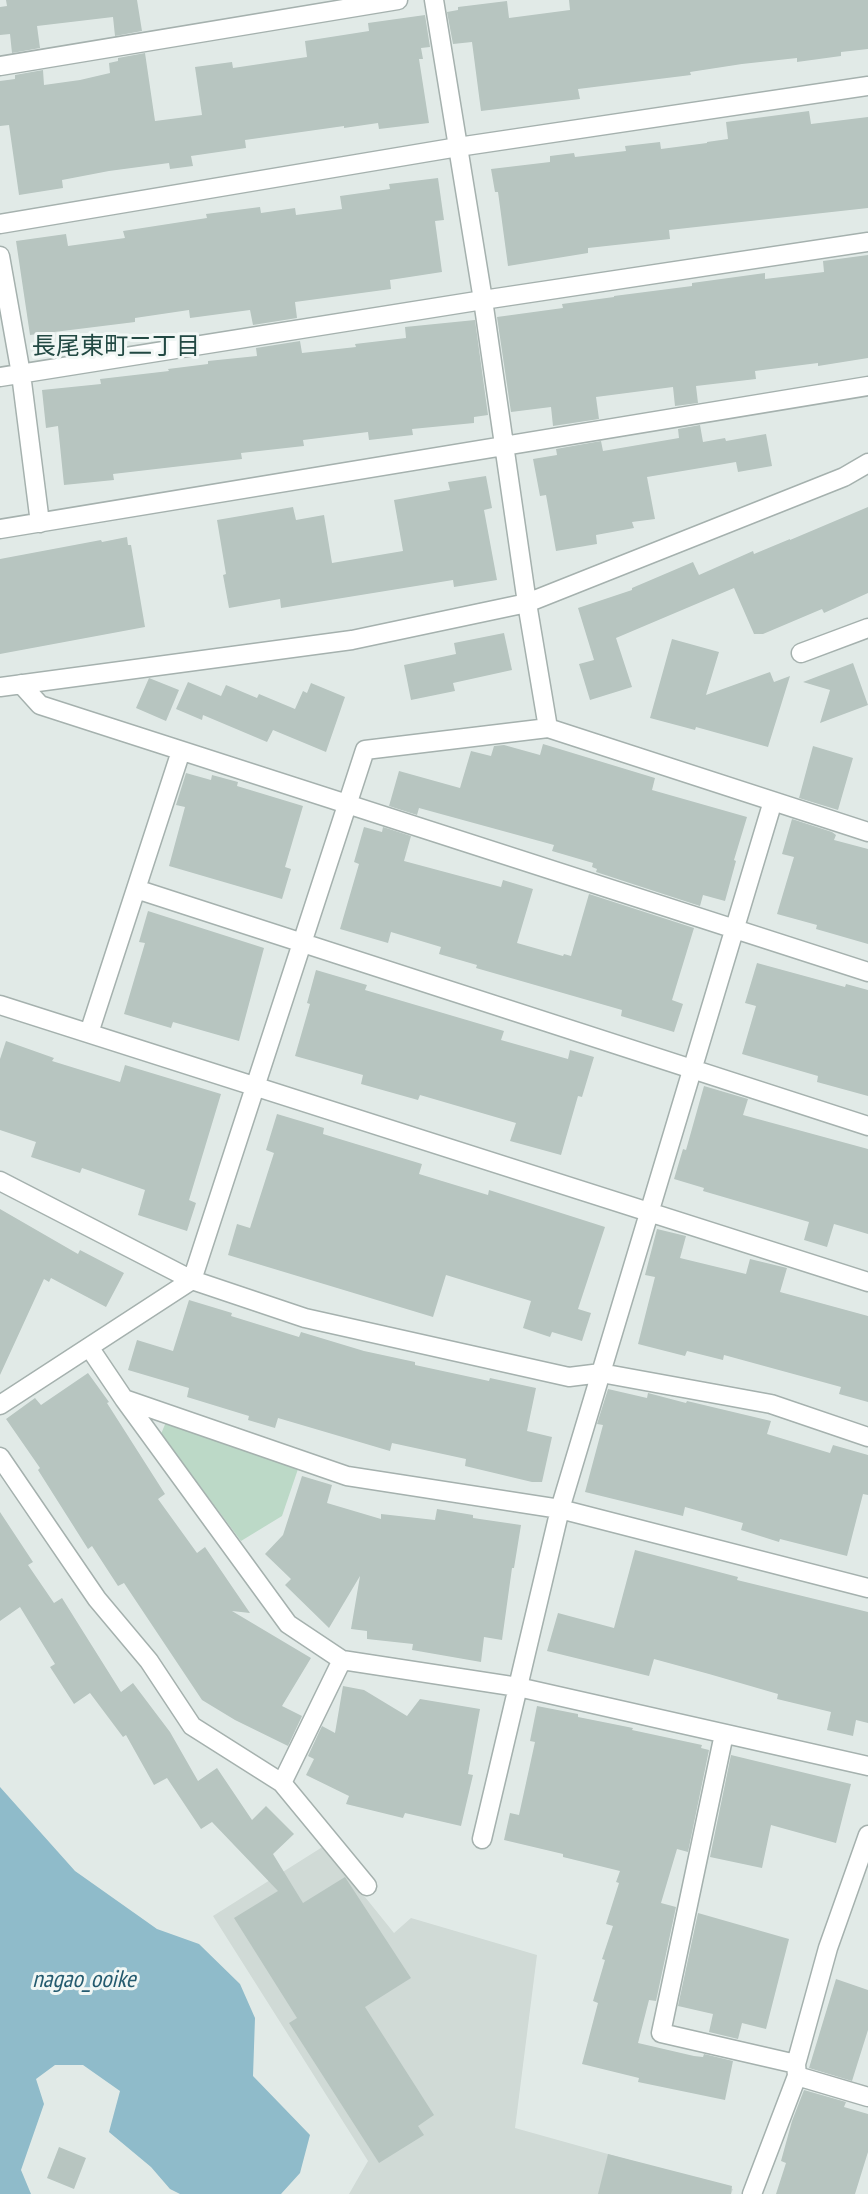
<!DOCTYPE html>
<meta charset="utf-8">
<style>
body{margin:0}
canvas{display:block;background:#e1eae7}
</style>
<canvas width="868" height="2194"></canvas>
<script>
const ctx = document.querySelector('canvas').getContext('2d');
ctx.lineJoin = 'round';
function fill(path, color) { ctx.fillStyle = color; ctx.fill(path, 'evenodd'); }
const poly = rows => new Path2D(rows.map(r => 'M' + r).join(''));
function strokePath(path, color, width, dash) { ctx.strokeStyle = color; ctx.lineWidth = width; ctx.lineCap = dash ? 'butt' : 'round'; ctx.setLineDash(dash || []); ctx.stroke(path); }
function label(font, color, halo, rows, align = 'center') {
  ctx.font = font + ' "PT Sans Narrow","Noto Sans JP",sans-serif'; ctx.lineWidth = 6; ctx.setLineDash([]); ctx.textBaseline = 'middle'; ctx.strokeStyle = halo; ctx.fillStyle = color; for (const [text, x, y, turn = 0] of rows) {
    ctx.save(); ctx.translate(x, y); ctx.rotate((+turn || 0) * Math.PI / 180); ctx.textAlign = isNaN(turn) ? turn : align; if (halo) ctx.strokeText(text, 0, 0); ctx.fillText(text, 0, 0); ctx.restore();
  }
}
fill(poly([
 [324,1846,394,1933,411,1918,537,1955,515,2128,733,2189,731,2194,349,2194,368,2161,213,1916]
]), '#d0dad6');
fill(poly([
 [166,1422,298,1469,282,1516,241,1541,161,1434]
]), '#bcd9c7');
fill(poly([
 [0,1787,75,1871,157,1929,199,1944,240,1984,255,2018,253,2076,310,2135,300,2173,281,2194,180,2194,170,2189,151,2167,109,2132,120,2091,83,2065,55,2065,36,2079,44,2104,21,2170,31,2194,0,2194]
]), '#8fbbca');
fill(poly([
 [6,0,137,0,142,31,115,36,113,17,37,26,40,48,12,53,10,34,0,35,0,7,7,6],
 [569,0,868,0,868,49,841,52,841,56,797,62,797,58,742,64,690,72,691,75,578,89,580,99,481,111,472,42,453,44,447,12,458,10,458,7,507,1,509,18,570,10],
 [425,15,430,47,421,48,423,59,419,59,429,123,379,129,378,123,344,128,344,126,245,140,246,148,191,156,193,166,170,169,169,163,109,171,62,180,63,188,19,195,9,125,0,126,0,81,15,79,15,75,43,70,44,85,80,80,110,73,109,63,118,61,118,58,145,53,155,121,202,115,195,67,232,62,233,68,307,57,305,41,369,31,368,23],
 [809,111,811,124,868,117,868,208,669,230,670,239,588,248,588,253,508,266,498,192,495,192,491,169,550,162,550,156,574,153,575,157,626,151,625,146,660,142,661,149,707,143,707,142,728,139,726,122],
 [438,178,444,220,435,221,442,272,390,280,391,289,295,302,297,318,253,325,250,310,190,318,189,310,135,318,135,322,30,335,16,241,66,234,68,246,125,238,123,231,207,218,206,214,260,207,261,213,295,208,296,215,342,209,340,196,390,189,389,184],
 [868,255,868,358,818,366,818,363,755,371,756,379,696,386,698,403,675,406,673,387,596,397,599,419,553,426,551,407,511,412,497,317,563,308,562,304,614,297,614,296,692,286,692,283,765,273,765,279,824,272,823,261],
 [475,320,488,415,474,417,474,423,412,429,413,435,369,440,368,432,303,440,304,446,241,453,242,459,113,474,114,480,64,485,58,426,46,428,42,390,101,384,100,379,169,371,168,369,208,364,208,361,257,356,256,348,300,341,302,353,356,347,355,344,406,338,405,327],
 [700,425,703,442,725,438,726,441,766,434,772,466,738,472,736,462,647,477,655,519,632,522,634,528,596,535,597,544,556,551,546,495,540,496,533,459,557,455,556,449,601,441,603,451,679,438,678,429],
 [486,476,492,508,484,510,497,580,454,587,453,580,281,608,280,599,229,608,223,575,226,574,217,520,293,507,296,520,324,515,332,563,403,551,394,500,450,490,448,482],
 [868,507,868,593,824,613,822,609,763,634,754,634,734,588,616,638,632,687,590,700,579,664,594,660,578,608,632,590,632,588,693,562,699,575,753,551,754,554,790,539,790,540],
 [127,537,128,545,131,545,145,627,0,654,0,559,101,540,102,542],
 [504,633,512,670,453,683,455,691,411,700,404,665,456,654,454,643],
 [672,639,719,652,706,695,770,672,774,682,790,676,768,747,696,727,695,730,650,718],
 [853,663,868,705,820,723,830,690,803,682],
 [149,678,179,690,166,721,136,708],
 [188,682,221,696,226,685,257,698,259,694,295,709,303,691,307,693,311,683,345,697,326,752,273,730,267,742,203,715,202,720,176,709],
 [543,744,655,778,652,790,747,817,734,860,736,861,725,901,703,895,700,906,596,872,597,869,592,867,593,863,552,851,554,845,419,808,417,815,389,806,399,771,460,788,471,751,491,756,494,746,504,745,540,755],
 [813,746,853,758,838,810,799,798],
 [186,773,211,780,212,775,238,782,237,786,303,806,285,867,291,869,282,899,169,866,185,807,176,805],
 [792,819,832,832,836,835,834,840,868,849,868,944,816,929,817,925,777,914,794,857,782,854],
 [364,827,382,832,383,827,411,836,404,861,501,887,503,880,533,889,517,943,563,956,564,954,571,956,589,894,694,928,672,1000,683,1004,674,1032,621,1016,622,1010,476,968,477,965,439,954,441,947,391,932,388,943,340,929,359,864,354,862],
 [148,911,264,948,239,1041,173,1022,171,1028,124,1014,145,943,139,942],
 [757,963,845,987,846,984,868,990,868,1096,817,1082,818,1076,742,1054,756,1006,745,1003],
 [316,970,367,985,365,990,504,1031,501,1040,568,1059,570,1050,594,1057,582,1097,578,1096,561,1155,510,1141,516,1123,420,1095,418,1100,361,1084,363,1075,295,1056,310,1004,307,1003],
 [6,1041,54,1058,52,1061,120,1082,125,1065,221,1094,189,1200,196,1203,187,1231,138,1215,145,1190,82,1168,80,1173,31,1157,36,1142,0,1130,0,1059],
 [704,1086,748,1099,743,1115,868,1149,868,1234,834,1224,827,1247,804,1240,809,1222,703,1191,704,1188,674,1179,683,1149,686,1150],
 [277,1114,324,1128,323,1134,422,1164,419,1174,488,1195,489,1190,605,1227,578,1309,591,1313,582,1341,552,1332,550,1337,523,1328,531,1301,446,1275,433,1317,228,1255,237,1224,250,1228,274,1153,266,1150],
 [0,1209,78,1254,80,1250,124,1273,106,1307,51,1278,49,1282,44,1279,0,1375],
 [657,1229,686,1236,680,1258,746,1274,750,1259,787,1268,780,1292,868,1316,868,1402,839,1394,841,1387,724,1355,723,1360,687,1351,685,1356,638,1344,655,1277,645,1275],
 [189,1300,232,1313,231,1316,299,1337,301,1332,364,1351,415,1362,415,1365,489,1381,490,1378,536,1388,527,1431,552,1437,542,1482,532,1482,465,1466,466,1459,392,1443,390,1451,278,1418,275,1428,248,1420,249,1416,187,1397,189,1388,128,1370,137,1340,173,1351],
 [88,1373,109,1402,107,1403,165,1494,158,1499,197,1553,205,1547,250,1613,232,1611,311,1658,282,1706,302,1716,288,1746,235,1720,202,1700,124,1583,118,1586,92,1546,88,1549,38,1470,40,1468,6,1419,35,1398,41,1405],
 [608,1389,647,1398,648,1393,686,1403,687,1401,771,1421,767,1434,830,1453,833,1445,868,1455,868,1495,863,1494,847,1556,780,1539,779,1542,741,1530,743,1523,685,1507,683,1516,585,1492,603,1425,597,1424],
 [302,1476,332,1485,327,1503,381,1519,381,1514,435,1520,437,1509,473,1515,473,1518,521,1525,514,1568,512,1568,502,1640,484,1637,481,1662,412,1650,413,1644,367,1639,367,1631,351,1629,360,1576,329,1628,285,1585,291,1579,265,1554,283,1535],
 [0,1512,33,1562,28,1565,54,1603,62,1598,121,1692,133,1683,170,1732,198,1781,217,1768,252,1820,266,1806,294,1834,273,1854,303,1903,345,1877,411,1978,365,2007,434,2115,418,2126,424,2135,379,2163,289,2023,297,2018,234,1918,278,1891,212,1822,201,1829,167,1778,154,1785,126,1735,123,1737,90,1693,74,1704,50,1667,55,1664,20,1607,0,1621],
 [635,1550,738,1577,737,1580,868,1612,868,1723,856,1720,853,1736,827,1730,831,1712,777,1699,778,1694,709,1674,654,1659,649,1676,547,1651,558,1613,614,1628],
 [343,1686,364,1690,407,1716,420,1699,480,1709,468,1774,473,1775,461,1826,405,1813,403,1818,346,1804,349,1796,306,1775,314,1759,308,1756,322,1726,335,1733],
 [537,1706,578,1714,578,1717,633,1728,632,1730,702,1745,701,1748,709,1750,688,1852,677,1849,661,1903,676,1907,656,2001,649,2000,638,2043,694,2056,703,2057,704,2054,733,2061,725,2100,638,2082,639,2078,582,2064,598,2003,593,2001,605,1960,602,1959,613,1926,606,1924,619,1883,616,1882,620,1871,563,1857,563,1854,504,1840,510,1813,519,1815,535,1742,530,1741],
 [731,1755,851,1784,836,1843,771,1825,762,1868,710,1857],
 [698,1913,789,1939,766,2029,742,2023,738,2039,709,2032,713,2014,678,2006],
 [836,1979,868,1990,868,2030,852,2081,809,2068],
 [804,2090,846,2102,844,2107,868,2114,868,2152,855,2194,776,2194,786,2163,781,2161,792,2121],
 [59,2147,86,2158,74,2189,47,2178],
 [608,2154,732,2186,731,2194,598,2194]
]), '#b7c5c0');
const minor = poly([
 [434,0,483,300,527,603,548,728],
 [0,66,398,0],
 [0,224,458,147,868,86],
 [0,256,21,374,40,523],
 [0,377,483,300,868,242],
 [0,529,868,386],
 [801,653,868,628],
 [21,684,40,705,868,972],
 [0,687,352,640,527,603,844,477,868,463],
 [136,889,868,1126],
 [0,1005,868,1282],
 [89,1033,181,751],
 [0,1181,192,1280,305,1318,569,1377,601,1373,771,1404,868,1437],
 [89,1347,124,1399,288,1624,342,1660,518,1687,868,1766],
 [124,1399,347,1476,560,1509,868,1588],
 [0,1405,192,1280,365,750,548,728,868,832],
 [0,1457,97,1599,149,1661,192,1726,282,1783,367,1886],
 [724,1734,661,2033,796,2064],
 [282,1783,342,1660],
 [482,1839,560,1509,773,801],
 [797,2076,868,2097],
 [752,2194,797,2076,796,2064,828,1948,868,1835]
]);
strokePath(minor, '#a5b1ae', 21);
strokePath(minor, '#fff', 18);
label('24px', '#224943', '#f1f7f5', [
 ["長尾東町二丁目",116,347]
]);
label('italic 24px', '#245b6f', '#f1f7f5', [
 ["nagao_ooike",84,1980]
]);
</script>
